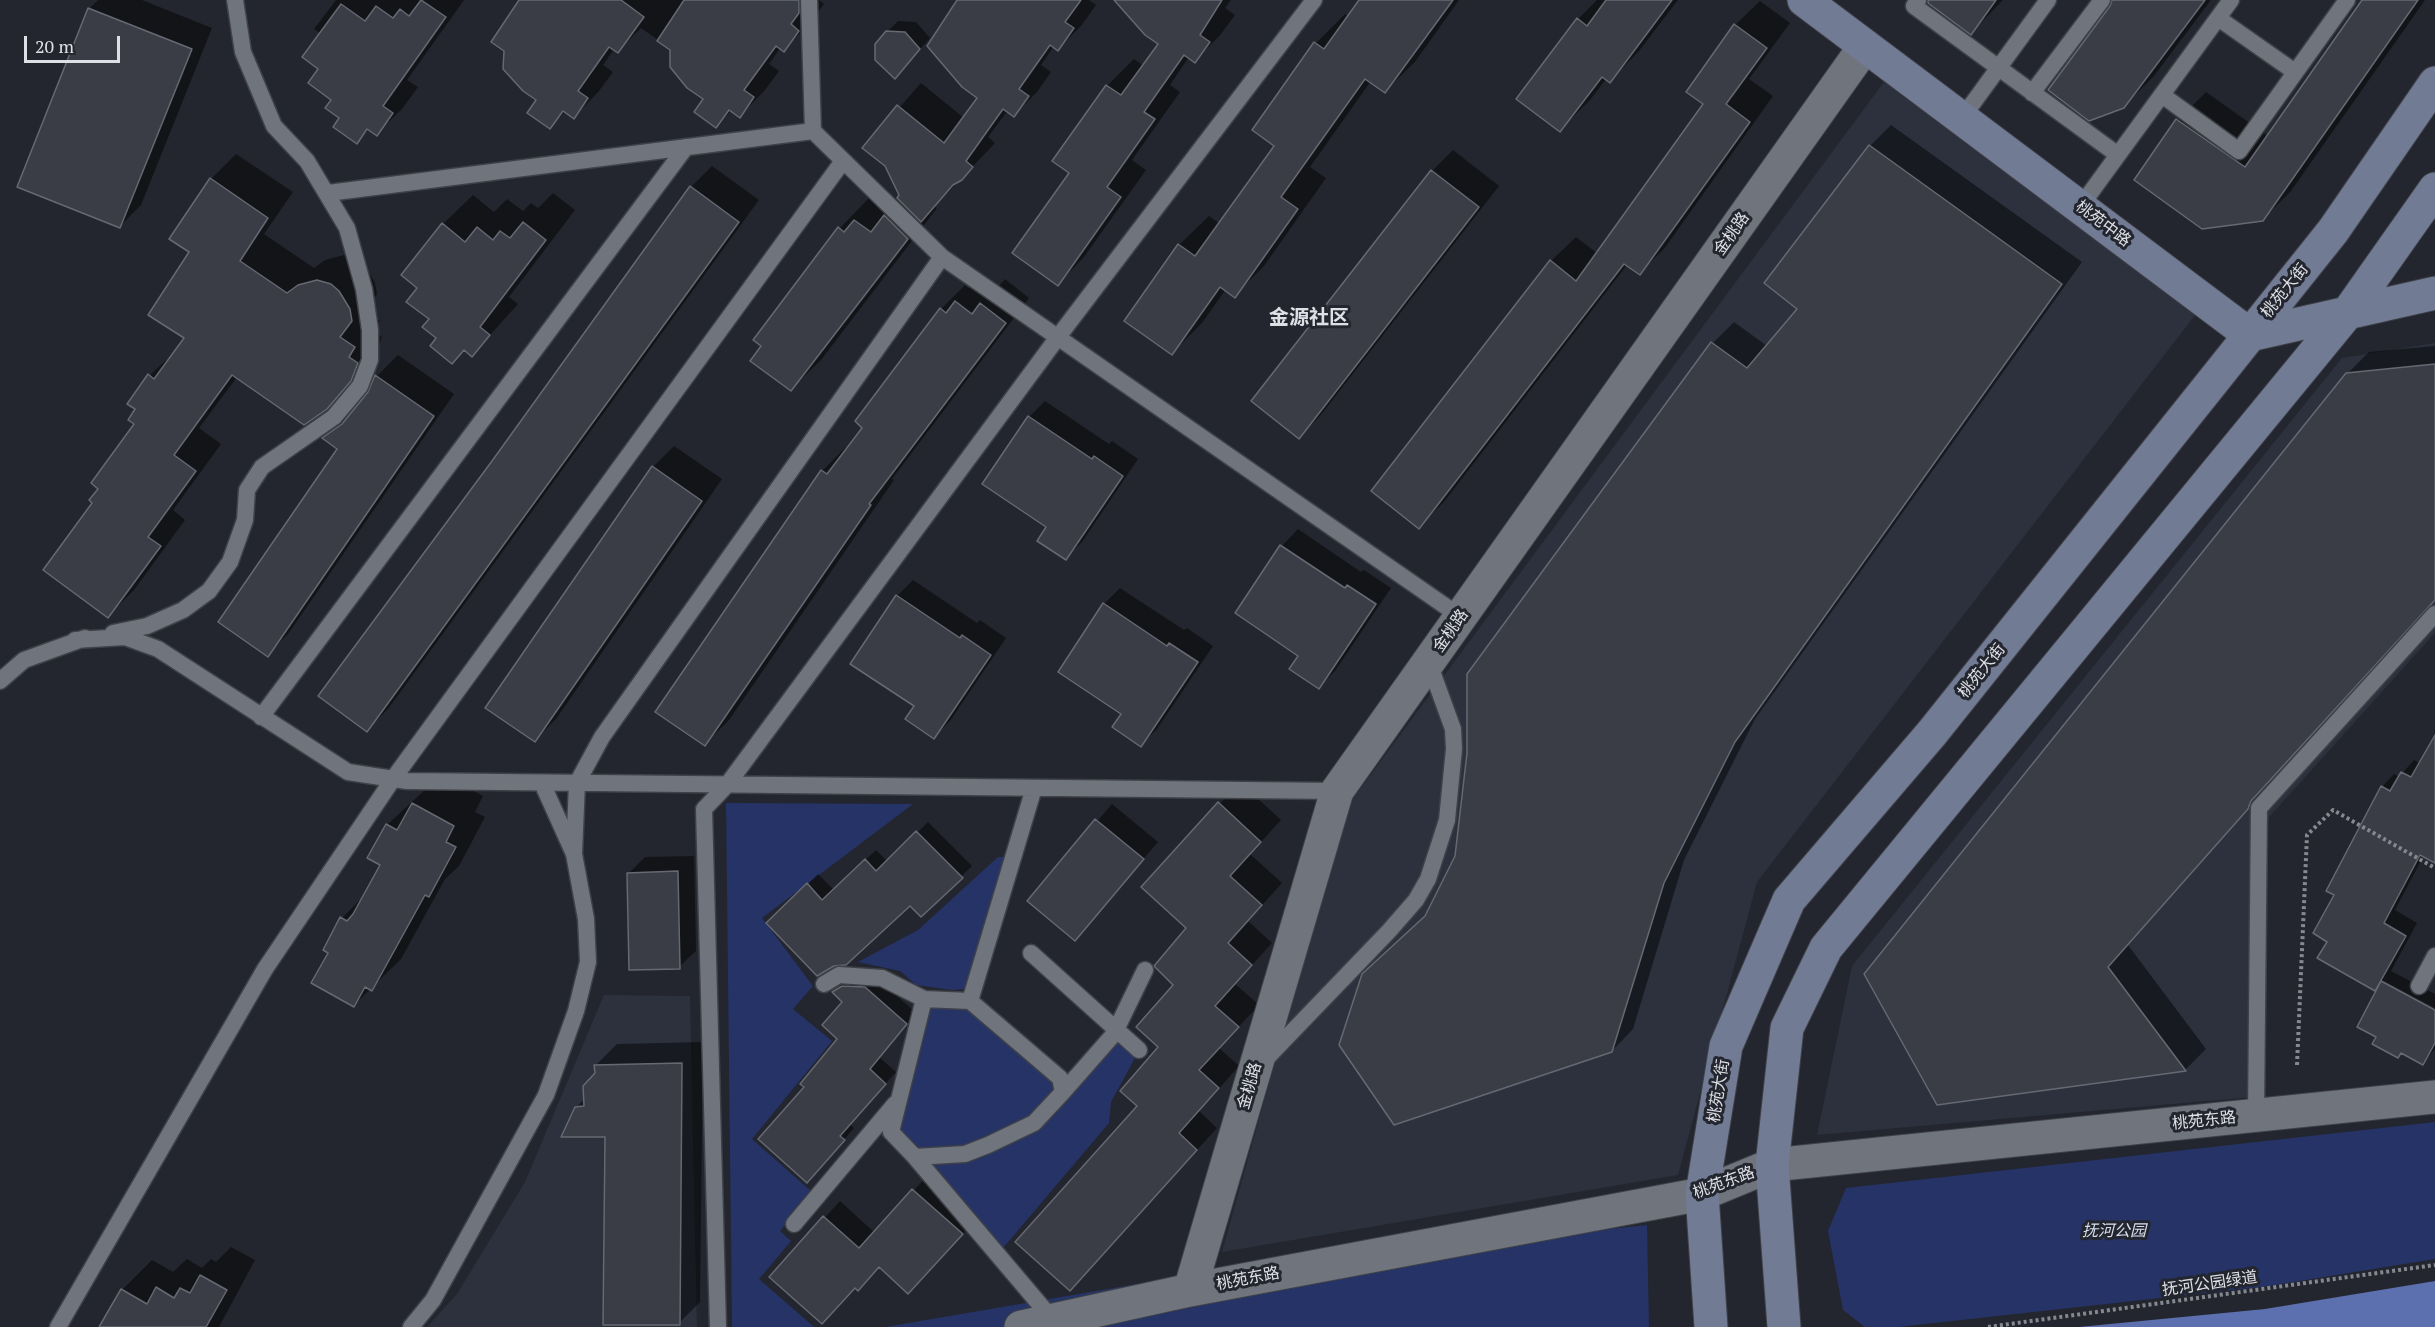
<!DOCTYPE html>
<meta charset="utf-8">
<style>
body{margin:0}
#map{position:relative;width:2435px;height:1327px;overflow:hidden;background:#23262e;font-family:"PT Serif",serif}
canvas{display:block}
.scale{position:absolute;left:24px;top:36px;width:96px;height:27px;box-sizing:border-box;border:3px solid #dee0e6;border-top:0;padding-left:8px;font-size:18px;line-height:21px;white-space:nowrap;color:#dee0e6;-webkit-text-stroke:4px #23262e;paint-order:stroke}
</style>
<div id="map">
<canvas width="2435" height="1327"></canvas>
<div class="scale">20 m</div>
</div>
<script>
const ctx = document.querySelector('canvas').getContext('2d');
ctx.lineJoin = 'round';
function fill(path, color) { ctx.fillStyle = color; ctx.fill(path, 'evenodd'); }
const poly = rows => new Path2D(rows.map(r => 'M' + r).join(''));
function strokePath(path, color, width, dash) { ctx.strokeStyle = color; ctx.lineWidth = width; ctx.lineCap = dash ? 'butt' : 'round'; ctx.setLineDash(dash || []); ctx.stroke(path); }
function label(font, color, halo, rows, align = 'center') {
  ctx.font = font + ' "PT Serif","Noto Sans SC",serif'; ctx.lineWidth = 6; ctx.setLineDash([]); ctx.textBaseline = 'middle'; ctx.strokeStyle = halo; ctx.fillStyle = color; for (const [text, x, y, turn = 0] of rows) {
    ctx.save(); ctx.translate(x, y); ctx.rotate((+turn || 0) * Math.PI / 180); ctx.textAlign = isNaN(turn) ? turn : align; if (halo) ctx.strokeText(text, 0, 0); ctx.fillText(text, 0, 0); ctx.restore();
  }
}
fill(poly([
 [1884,82,2196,314,1757,882,1678,1175,1222,1252,1346,808],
 [2435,343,2435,633,2262,825,2264,1096,1817,1135,1852,966,2342,358],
 [604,995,690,996,697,1327,427,1327,457,1294,525,1182]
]), '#2c313d');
fill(poly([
 [726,803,913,804,762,918,813,986,793,1009,832,1041,752,1139,812,1192,780,1231,791,1241,759,1279,814,1327,732,1327],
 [998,857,1007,857,969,989,952,990,916,985,900,971,858,962,918,930],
 [930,1006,967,1007,1053,1080,1053,1092,1039,1111,966,1147,917,1148,898,1129],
 [1116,1039,1135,1058,1111,1102,1109,1123,1003,1248,930,1163,981,1158,1041,1126],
 [2435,1122,2435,1259,2269,1286,1898,1327,1865,1327,1843,1310,1828,1231,1846,1188],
 [1647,1225,1649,1327,885,1327,1231,1268]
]), '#263366');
fill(poly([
 [2435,1281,2435,1327,2079,1327,2265,1309]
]), '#5c6fae');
fill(poly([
 [98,0,142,0,212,28,141,205,120,226,89,9],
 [336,0,464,0,407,80,418,87,402,109,376,134,369,129,357,142,320,69,321,34,314,29],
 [520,0,819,0,824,4,809,24,784,50,780,48,769,64,779,71,765,90,740,116,732,110,716,126,705,98,671,49,641,28,618,51,614,49,603,65,613,72,599,91,574,117,565,112,550,127,538,100],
 [959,0,1089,0,1096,5,1081,26,1058,49,1054,46,1041,65,1051,72,1037,92,1014,115,1008,110,988,137,995,143,935,206,937,208,821,360,791,389,763,346,755,340,840,228,869,198,874,202,885,191,905,204,886,165,864,148,921,83,964,118,979,98],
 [1127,0,1231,0,1225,8,1235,15,1221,34,1195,61,1189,57,1170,85,1180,92,1132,160,1146,170,1084,257,1058,284,1071,173,1055,161,1107,86,1134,59,1144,66,1160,43],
 [1361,0,1459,0,1415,62,1385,91,1371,81,1310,167,1326,178,1264,266,1234,296,1226,289,1202,323,1172,353,1179,245,1209,216,1220,224,1276,145,1316,43,1345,14,1349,17],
 [1597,0,1678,0,1639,51,1610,81,1606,79,1590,100,1560,130,1578,19],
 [1937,0,2003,0,1971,33],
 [2113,0,2211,0,2154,76,2124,106],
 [2364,0,2425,0,2291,191,2262,220,2178,120,2206,92,2268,136],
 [1760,1,1790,23,1749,79,1773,96,1664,249,1639,273,1627,265,1443,503,1418,527,1551,261,1576,237,1598,254,1705,104,1735,25],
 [898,21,916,22,930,38,895,77,887,32],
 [1891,125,2082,262,1755,719,1684,860,1633,1029,1612,1051,1428,914,1713,343,1734,322,1767,346,1799,309,1766,283,1870,146],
 [1453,150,1499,186,1320,416,1299,437,1432,171],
 [236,154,293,192,264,234,314,268,325,260,344,255,357,258,365,265,375,283,377,294,365,311,380,321,373,331,382,337,376,353,326,408,237,377,199,428,221,444,173,510,185,520,134,590,108,616,95,502,136,424,137,409,150,375,176,351,186,338,191,252,211,179],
 [712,166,759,200,388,709,367,730,493,461,691,187],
 [553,193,575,210,509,297,518,304,472,355,465,349,452,362,438,338,419,288,443,224,473,195,494,212,507,199,523,211,531,203,538,208],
 [980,277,996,289,1005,279,1029,298,892,479,894,480,729,720,705,744,822,471,846,447,848,449,864,427,941,309,965,285,969,288],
 [2435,346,2435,598,2272,778,2269,786,2128,945,2206,1049,2185,1070,1937,1104,2347,374,2369,352],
 [398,355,454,394,288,634,267,655,340,448,325,438,356,409,370,393,377,376],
 [1045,401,1109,444,1112,441,1138,459,1082,542,1066,558,1029,417],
 [674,446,722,479,556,719,535,740,653,467],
 [1298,529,1361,572,1364,570,1391,588,1335,671,1319,687,1301,655,1237,613,1282,546],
 [913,580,977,623,980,620,1006,638,950,721,934,737,916,706,897,596],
 [1120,588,1184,630,1187,628,1213,646,1157,729,1141,745,1123,714,1060,671,1104,604],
 [2435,740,2435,851,2424,855,2395,910,2417,923,2391,971,2435,994,2435,1008,2384,981,2384,985,2435,1012,2435,1049,2423,1063,2402,1052,2398,1056,2378,1037,2381,983,2375,989,2329,941,2336,894,2382,787,2394,774,2399,777,2414,760,2421,764],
 [442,774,483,796,475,812,485,817,459,866,445,879,401,959,354,1005,330,952,342,918,365,895,382,864,387,825],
 [1240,782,1281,820,1250,854,1282,883,1248,921,1272,943,1235,984,1259,1005,1219,1048,1239,1066,1199,1111,1217,1128,1070,1289,1160,1046,1188,928,1143,887],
 [1112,804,1158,842,1075,939,1029,901],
 [928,822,972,866,921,915,910,904,768,923,818,874,834,890,876,850,888,862],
 [694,856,696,951,679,967,629,873,645,857],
 [876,977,916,1013,880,1058,896,1072,850,1124,854,1128,818,1170,806,1087,840,1039,844,1002,834,992,844,981],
 [703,1042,700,1302,679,1323,606,1136,576,1108,585,1098,596,1074,596,1065,617,1044],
 [929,1174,978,1218,924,1276,880,1266,856,1287,771,1276,840,1201,875,1233],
 [231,1247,255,1260,219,1327,101,1327,122,1290,152,1260,173,1272,187,1259,202,1268,211,1259,216,1262]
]), '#0007');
const building = poly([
 [421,0,446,17,383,106,393,113,377,136,367,129,357,144,333,127,339,118,325,108,331,100,308,83,318,69,302,57,341,4,365,21,376,6,393,18,400,9,409,16,421,0],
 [519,0,621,0,644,17,618,53,609,47,578,91,588,98,574,119,563,111,550,129,527,113,536,100,523,91,503,69,504,51,491,42,519,0],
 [684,0,799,0,799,13,791,24,799,31,784,52,776,46,744,90,754,97,740,118,729,110,716,128,694,112,703,99,687,88,670,67,670,50,657,41,684,0],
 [957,0,1081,0,1065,22,1074,28,1058,51,1050,45,1019,89,1029,96,1014,117,1003,109,966,161,973,167,962,180,953,185,921,222,897,198,899,195,885,166,862,148,897,105,944,143,977,98,962,87,927,46,957,0],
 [1114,0,1222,0,1200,35,1210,42,1195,63,1184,55,1144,112,1155,119,1107,187,1121,197,1058,286,1012,253,1069,173,1052,161,1106,85,1121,95,1158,44,1145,35,1114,0],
 [1359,0,1453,0,1385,93,1365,79,1281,197,1298,209,1235,298,1220,287,1172,355,1124,321,1178,244,1195,256,1274,146,1252,130,1314,42,1324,49,1359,0],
 [1606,0,1672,0,1610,83,1602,77,1560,132,1516,99,1577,18,1587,26,1606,0],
 [1928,0,1996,0,1971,35,1928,3,1928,0],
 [2112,0,2205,0,2124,108,2089,121,2048,90,2110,6,2112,0],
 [2362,0,2418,0,2263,221,2202,229,2134,180,2176,119,2245,167,2362,0],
 [88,8,192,49,120,228,17,187,88,8],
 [1734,24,1767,48,1726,104,1750,122,1640,275,1624,264,1419,529,1371,491,1550,260,1576,281,1703,104,1686,92,1734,24],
 [886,31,905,32,920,49,895,79,875,60,875,44,886,31],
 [1869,145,2062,284,1735,742,1664,883,1612,1052,1394,1125,1339,1045,1362,974,1425,916,1455,856,1467,753,1467,674,1711,342,1747,368,1797,309,1764,283,1869,145],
 [1431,170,1479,207,1299,439,1251,401,1431,170],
 [210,178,268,218,240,261,287,293,298,285,317,280,331,284,339,291,350,309,352,321,340,337,355,347,349,357,358,363,351,381,327,409,304,425,232,375,174,455,196,471,148,537,161,546,108,618,43,570,92,503,89,500,98,489,91,483,134,424,128,420,135,409,127,404,148,374,154,379,184,338,148,315,189,252,169,239,210,178],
 [690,186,739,222,367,732,318,696,492,461,690,186],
 [884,215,908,239,791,391,750,361,761,346,753,340,838,227,844,232,854,220,871,232,884,215],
 [523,222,546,240,480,327,490,335,472,357,464,350,452,364,430,346,436,338,422,327,429,319,406,302,417,288,401,275,442,223,465,242,477,227,493,240,500,231,510,238,523,222],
 [955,301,972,314,980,303,1006,323,869,504,871,505,705,746,655,712,821,470,827,474,862,428,855,421,940,308,946,313,955,301],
 [2435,364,2435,600,2251,801,2248,809,2108,967,2186,1071,1937,1105,1864,974,2346,373,2435,364],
 [375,375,434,416,268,657,218,622,337,449,322,438,342,424,368,392,375,375],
 [1028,416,1092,459,1094,456,1123,476,1066,560,1037,541,1046,527,982,484,1028,416],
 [652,466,702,501,535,742,485,708,652,466],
 [1280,545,1345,588,1347,585,1376,604,1319,689,1289,669,1298,656,1235,613,1280,545],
 [896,595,960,638,962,635,991,655,934,739,905,719,914,706,850,664,896,595],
 [1103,603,1167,646,1169,643,1198,662,1141,747,1112,727,1121,714,1058,672,1103,603],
 [2435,735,2435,863,2420,855,2384,923,2406,936,2375,991,2317,958,2327,942,2313,933,2334,895,2326,891,2381,786,2390,791,2401,772,2411,777,2435,735],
 [1218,802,1261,842,1230,876,1262,905,1228,943,1252,965,1215,1006,1239,1027,1199,1070,1219,1088,1179,1133,1197,1150,1070,1291,1015,1242,1137,1106,1120,1091,1158,1047,1136,1027,1173,985,1154,966,1186,928,1141,887,1218,802],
 [412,803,454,826,446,842,456,847,429,897,425,895,372,991,365,987,354,1007,311,983,328,953,323,950,340,917,347,921,353,914,380,865,367,858,386,824,397,830,412,803],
 [1095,819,1144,859,1075,941,1027,901,1095,819],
 [916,831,963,878,921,917,910,906,846,965,834,966,817,976,766,923,807,883,822,900,865,859,876,871,916,831],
 [678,871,680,969,629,970,627,873,678,871],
 [2381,981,2435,1010,2435,1043,2423,1065,2401,1053,2398,1058,2372,1044,2376,1037,2357,1027,2381,981],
 [842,986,865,987,907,1024,870,1069,886,1084,840,1136,845,1140,807,1183,758,1139,804,1087,800,1084,837,1039,822,1025,842,1002,832,992,842,986],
 [682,1063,680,1325,603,1325,605,1137,561,1137,575,1107,584,1106,583,1086,595,1073,594,1065,682,1063],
 [912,1189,963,1234,908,1294,879,1267,858,1291,855,1288,822,1324,769,1277,823,1216,859,1248,912,1189],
 [200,1275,227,1290,206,1327,99,1327,121,1289,147,1304,156,1287,174,1298,180,1288,190,1293,200,1275]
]);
fill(building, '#3a3d46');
strokePath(building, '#666972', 1.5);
const lane = poly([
 [809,0,813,131,942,257,1461,617],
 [1918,0,1914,6,2118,155],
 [2218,18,2295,72],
 [2032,93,2102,0],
 [2162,95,2239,151,2347,0],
 [1962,118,2048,0],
 [328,193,813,131],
 [2080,207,2231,0],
 [113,633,147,626,183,610,209,591,230,562,245,520,247,490,262,467,334,417,360,386,370,360,370,330,364,289,347,228,307,161,274,126,243,52,235,0],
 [75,640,125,637,158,649,348,772,407,781,1337,791],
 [0,681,24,660,85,638],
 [261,717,686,147],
 [574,854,577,783,602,737,942,257],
 [1031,953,1139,1050],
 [824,984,839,975,882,978,924,999],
 [2419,986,2435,956],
 [924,999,970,1001,1060,1078,1063,1092,1034,1123,988,1145,965,1154,915,1157,891,1132,924,999],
 [970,1001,1034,788],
 [1264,1061,1389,931,1416,900,1428,879,1447,820,1454,749,1453,729,1429,663],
 [1063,1092,1114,1034,1145,970],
 [2256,1116,2259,808,2435,614],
 [915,1157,1053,1320],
 [794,1224,895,1104],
 [58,1327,265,969,393,779,843,161],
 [411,1327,433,1300,546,1095,576,1011,588,962,586,919,574,854,542,783],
 [718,1327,704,809,727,785,1058,337,1314,0]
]);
const street = poly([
 [1190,1290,1337,791,1865,46],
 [1021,1327,1190,1290,1702,1194,1772,1165,2435,1097]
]);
const secondary = poly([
 [1804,0,2250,335,2435,293],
 [1711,1327,1702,1194,1726,1046,1789,900,1932,733,2333,231,2435,83],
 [1784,1327,1772,1165,1787,1028,1826,948,2349,311,2435,189]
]);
strokePath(lane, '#3e4148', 19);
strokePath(street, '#3e4148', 35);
strokePath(secondary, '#3e4148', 35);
strokePath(poly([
 [2297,1065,2307,835,2333,810,2435,868],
 [1988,1327,2435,1265]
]), '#85888f', 4, [3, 3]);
strokePath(lane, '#70747d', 16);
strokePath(street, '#70747d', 33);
strokePath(secondary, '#727b94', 33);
label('16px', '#dee0e6', '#23262e', [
 ["桃苑中路",2103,224,37],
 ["金桃路",1732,234,-55],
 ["桃苑大街",2285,291,-51],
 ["金桃路",1451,631,-55],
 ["桃苑大街",1982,671,-51],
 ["金桃路",1250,1086,-74],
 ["桃苑大街",1719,1091,-81],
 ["桃苑东路",2204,1121,-6],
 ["桃苑东路",1724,1183,-20],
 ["桃苑东路",1248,1279,-11],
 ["抚河公园绿道",2210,1284,-8]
]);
label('italic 16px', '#d7ddef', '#23262e', [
 ["抚河公园",2114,1231]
]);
label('bold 20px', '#dee0e6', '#23262e', [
 ["金源社区",1309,318]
]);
</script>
